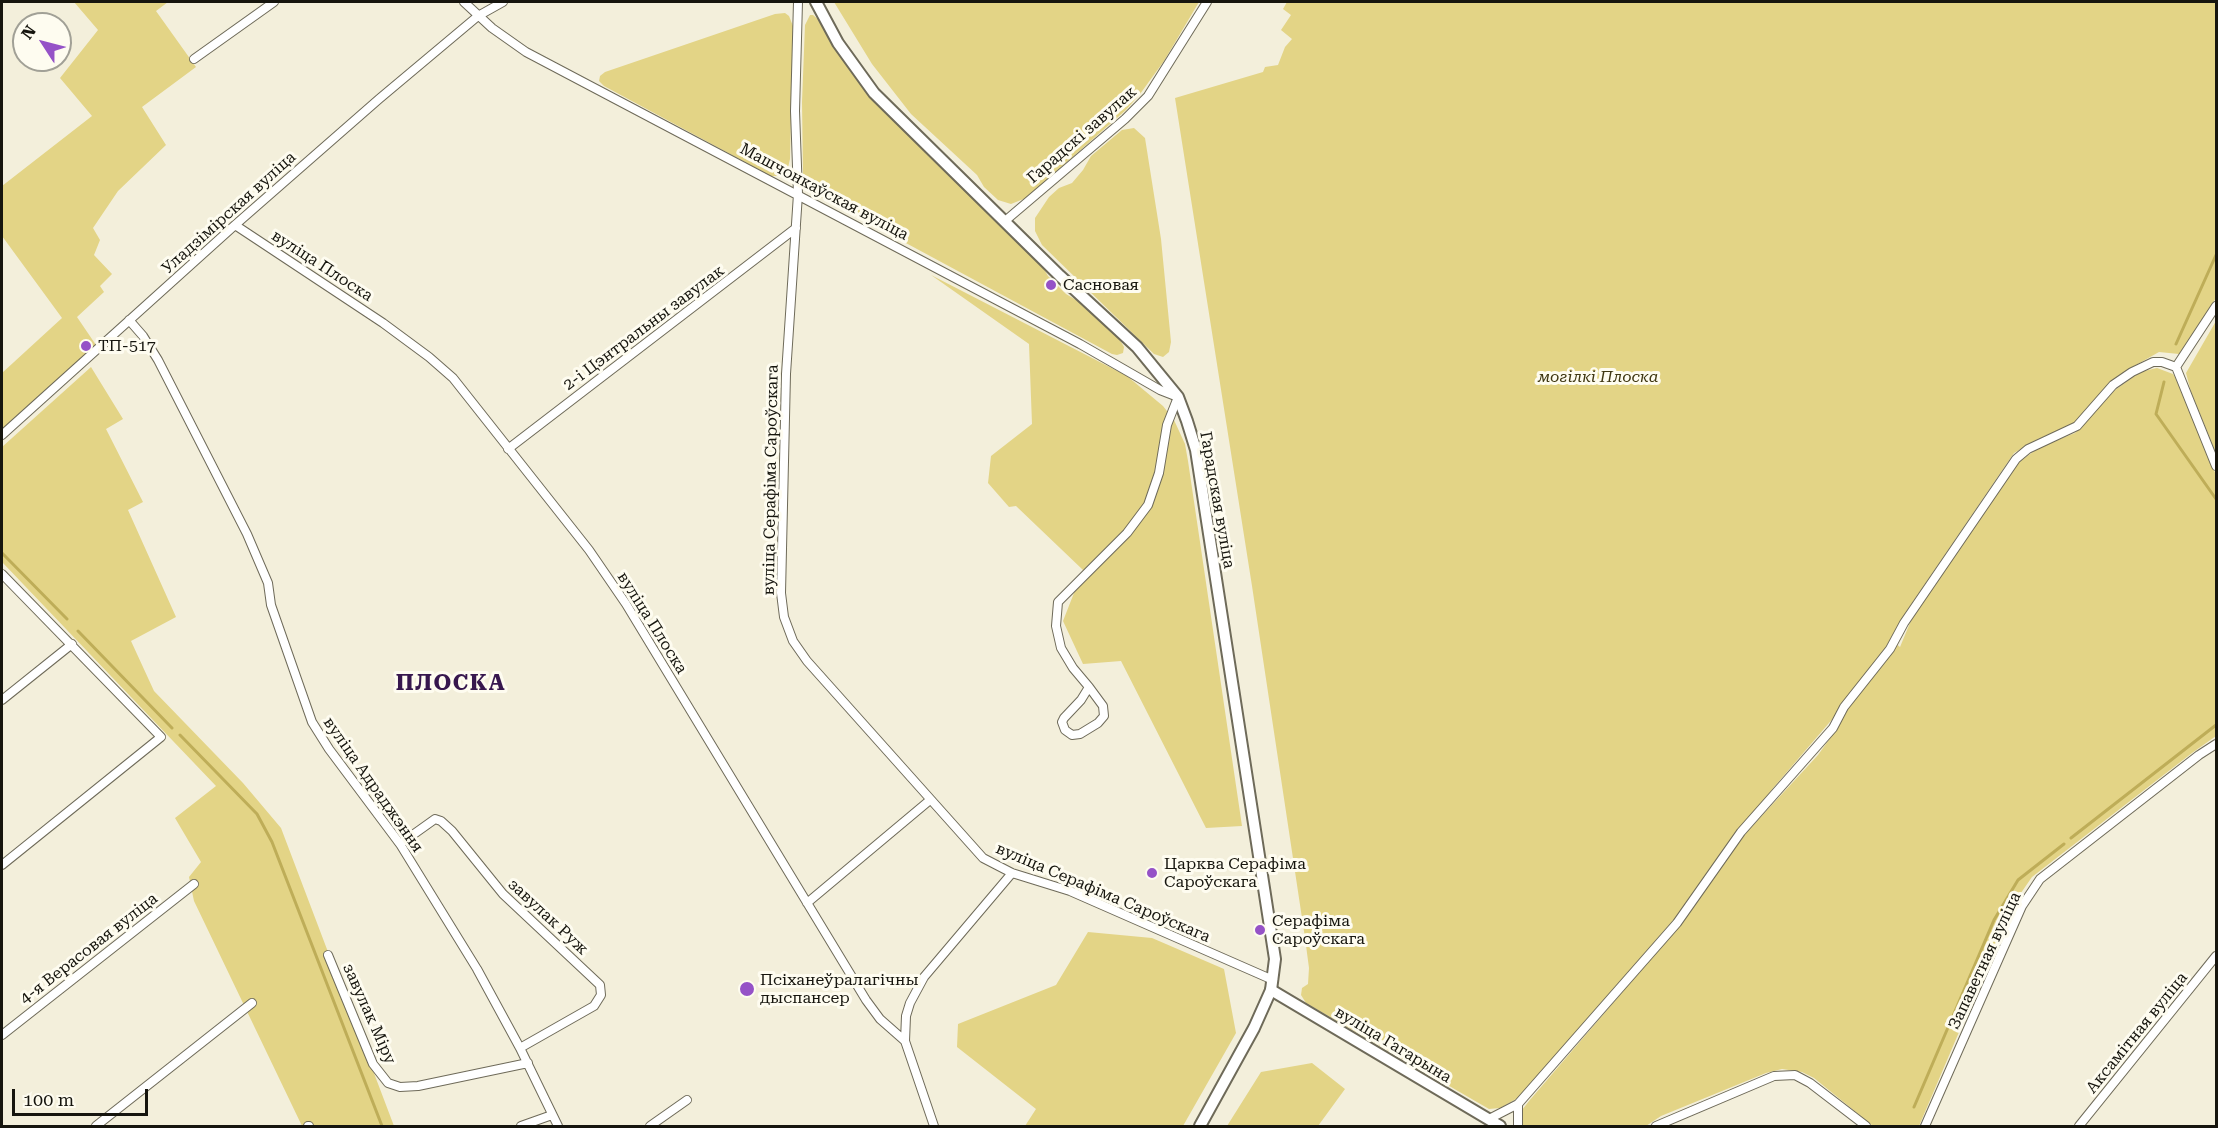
<!DOCTYPE html>
<meta charset="utf-8">
<style>
body{margin:0}
#map{position:relative;width:2218px;height:1128px;overflow:hidden;background:#f3efdb;font-family:"Roboto Serif",serif}
canvas{display:block}
.frame{position:absolute;inset:0;border:3px solid #16150e;pointer-events:none}
.north{position:absolute;left:12px;top:12px;width:60px;height:60px;box-sizing:border-box;background:#fefcf0;border:2px solid #a1a096;border-radius:50%;rotate:306deg;font-size:16px;font-weight:700;line-height:24px;text-align:center;color:#16150e}
.north::after{content:'';display:block;margin:auto;width:21px;height:27px;background:#9552c7;clip-path:polygon(50% 0,100% 100%,50% 72%,0 100%)}
.scale{position:absolute;left:12px;top:1089px;width:136px;height:27px;box-sizing:border-box;border:3px solid #16150e;border-top:0;padding-left:8px;font-size:18px;line-height:21px;white-space:nowrap;color:#16150e;-webkit-text-stroke:4px #fefcf0;paint-order:stroke}
</style>
<div id="map">
<canvas width="2218" height="1128"></canvas>
<div class="frame"></div>
<div class="north">N</div>
<div class="scale">100 m</div>
</div>
<script>
const ctx = document.querySelector('canvas').getContext('2d');
ctx.lineJoin = 'round';
function fill(path, color) { ctx.fillStyle = color; ctx.fill(path, 'evenodd'); }
const poly = rows => new Path2D(rows.map(r => 'M' + r).join(''));
function strokePath(path, color, width, dash) { ctx.strokeStyle = color; ctx.lineWidth = width; ctx.lineCap = dash ? 'butt' : 'round'; ctx.setLineDash(dash || []); ctx.stroke(path); }
function label(font, color, halo, rows, align = 'center') {
  ctx.font = font + ' "Roboto Serif",serif'; ctx.lineWidth = 6; ctx.setLineDash([]); ctx.textBaseline = 'middle'; ctx.strokeStyle = halo; ctx.fillStyle = color; for (const [text, x, y, turn = 0] of rows) {
    ctx.save(); ctx.translate(x, y); ctx.rotate((+turn || 0) * Math.PI / 180); ctx.textAlign = isNaN(turn) ? turn : align; if (halo) ctx.strokeText(text, 0, 0); ctx.fillText(text, 0, 0); ctx.restore();
  }
}
fill(poly([
 [74,2,168,2,156,11,196,67,142,107,166,145,118,191,93,228,100,240,94,255,112,274,100,286,104,292,77,317,96,345,2,430,2,373,62,318,2,236,2,186,92,116,60,78,98,30],
 [834,2,1199,2,1164,61,1140,94,1126,110,1026,198,1011,204,998,200,984,187,977,175,911,114,872,64],
 [1287,2,2216,2,2216,298,2179,354,2159,352,2129,369,2111,382,2072,425,2038,439,2014,453,1906,612,1890,639,1900,647,1912,618,2019,462,2040,447,2075,433,2115,390,2140,372,2157,368,2173,374,2175,377,2216,475,2216,736,2192,753,2032,877,2014,903,1919,1126,1873,1126,1814,1078,1802,1072,1782,1069,1766,1073,1661,1116,1646,1126,1521,1126,1522,1110,1529,1101,1680,925,1746,833,1818,755,1841,723,1835,716,1774,787,1717,860,1677,916,1518,1098,1500,1108,1489,1109,1306,1003,1301,995,1302,988,1308,984,1309,968,1305,938,1252,586,1175,98,1263,72,1265,67,1278,65,1285,47,1292,39,1281,30,1291,15,1283,9],
 [785,13,789,16,793,26,790,159,787,172,782,176,771,176,604,86,599,81,600,76,605,72,775,14],
 [810,15,813,15,820,21,849,69,869,95,1039,260,1048,276,1066,294,1083,304,1120,340,1124,347,1123,353,1117,355,1112,354,813,193,803,175,802,102,805,25],
 [1134,128,1145,138,1161,239,1171,342,1169,352,1163,357,1154,354,1042,245,1035,231,1035,218,1049,197,1059,188,1072,183,1083,170,1091,156,1116,135,1122,130],
 [931,275,1127,376,1163,406,1174,420,1185,444,1188,461,1242,826,1206,828,1121,661,1083,664,1063,621,1083,570,1016,506,1009,507,988,483,991,456,1032,424,1029,344],
 [2216,321,2216,453,2191,392,2186,373],
 [91,367,123,419,106,429,143,502,128,510,176,617,131,641,154,691,243,783,281,828,394,1126,302,1126,194,901,189,877,201,862,175,818,216,786,2,562,2,447],
 [1088,932,1152,938,1224,969,1236,1033,1183,1126,1025,1126,1036,1109,957,1047,958,1024,1056,985],
 [1312,1063,1345,1089,1318,1126,1227,1126,1261,1072]
]), '#e3d486');
strokePath(poly([
 [2176,344,2216,255],
 [2164,382,2156,414,2216,499],
 [2,553,67,619],
 [78,631,172,728],
 [180,735,257,814,272,842,382,1126],
 [2071,838,2216,725],
 [1914,1107,1994,920,2018,880,2064,844]
]), '#bead58', 3);
const minor = poly([
 [464,2,492,28,526,52,1080,344,1160,390,1178,397,1167,425,1159,473,1148,505,1127,533,1058,602,1056,626,1061,648,1073,668,1089,687,1081,700,1064,718,1062,722,1065,730,1072,735,1080,734,1098,723,1104,716,1103,706,1089,687],
 [798,2,795,111,798,194,786,374,781,593,784,617,793,641,807,661,983,858,1012,873,1070,891,1273,980],
 [194,59,274,2],
 [1005,221,1125,119,1148,96,1207,2],
 [235,225,383,323,429,357,453,378,589,550,626,604,866,1000,880,1019,905,1041,934,1126],
 [129,320,143,336,158,360,247,534,268,583,271,605,312,722,329,749,400,844,477,969,520,1048,558,1126],
 [2176,367,2216,466],
 [2,435,235,225,379,99,478,16,503,2],
 [508,449,796,228],
 [2,574,161,737,2,865],
 [2,700,72,644],
 [400,844,435,819,441,821,452,831,503,894,600,985,601,995,594,1006,520,1048],
 [807,903,930,800],
 [328,955,373,1064,388,1083,400,1087,418,1086,528,1063],
 [2,1035,194,884],
 [905,1041,906,1016,910,1003,924,977,1012,873],
 [1489,1119,1518,1104,1677,923,1741,832,1833,728,1844,707,1890,649,1904,623,2016,459,2028,449,2077,426,2113,385,2132,372,2153,362,2162,362,2176,367,2216,306],
 [96,1126,252,1003],
 [308,1126,309,1126],
 [521,1126,552,1115],
 [650,1126,687,1100],
 [1518,1126,1518,1104],
 [1656,1126,1774,1076,1795,1075,1810,1083,1866,1126],
 [1925,1126,2022,906,2040,879,2199,755,2216,744],
 [2079,1126,2216,956]
]);
const tertiary = poly([
 [1271,990,1500,1126]
]);
const secondary = poly([
 [816,2,838,43,874,93,1060,276,1137,347,1178,397,1187,421,1196,450,1275,959,1271,990,1254,1028,1200,1126]
]);
strokePath(minor, '#6e6a59', 10);
strokePath(tertiary, '#6e6a59', 14);
strokePath(secondary, '#6e6a59', 14);
strokePath(minor, '#fff', 8);
strokePath(tertiary, '#fff', 10);
strokePath(secondary, '#fff', 10);
for (const [x, y, r, color] of [
 [1051,285,6,"#9552c7"],
 [86,346,6,"#9552c7"],
 [1152,873,6,"#9552c7"],
 [1260,930,6,"#9552c7"],
 [747,989,8,"#9552c7"]
]) { const dot = new Path2D(); dot.arc(x, y, r, 0, 2 * Math.PI); ctx.fillStyle = color; ctx.fill(dot); strokePath(dot, '#fefcf0', 2); }
label('16px', '#16150e', '#fefcf0', [
 ["Гарадскі завулак",1082,135,-41],
 ["Машчонкаўская вуліца",824,192,28],
 ["Уладзімірская вуліца",229,213,-42],
 ["вуліца Плоска",322,266,33],
 ["2-і Цэнтральны завулак",644,328,-37],
 ["вуліца Серафіма Сароўскага",771,480,-89],
 ["Гарадская вуліца",1217,500,80],
 ["вуліца Плоска",652,623,58],
 ["вуліца Адраджэння",373,785,55],
 ["вуліца Серафіма Сароўскага",1103,893,23],
 ["завулак Руж",548,917,43],
 ["4-я Верасовая вуліца",89,949,-38],
 ["Запаветная вуліца",1985,961,-65],
 ["завулак Міру",369,1014,66],
 ["Аксамітная вуліца",2137,1033,-51],
 ["вуліца Гагарына",1393,1045,31]
]);
label('16px', '#16150e', '#fefcf0', [
 ["Сасновая",1063,285],
 ["ТП-517",98,346],
 ["Царква Серафіма",1164,864],
 ["Сароўскага",1164,882],
 ["Серафіма",1272,921],
 ["Сароўскага",1272,939],
 ["Псіханеўралагічны",760,980],
 ["дыспансер",760,998]
], 'left');
label('italic 16px', '#3f3712', '#fefcf0', [
 ["могілкі Плоска",1598,377]
]);
ctx.letterSpacing = '1.5px';
label('bold 22px', '#37174e', '#fefcf0', [
 ["ПЛОСКА",451,684]
]);
ctx.letterSpacing = '0px';
</script>
